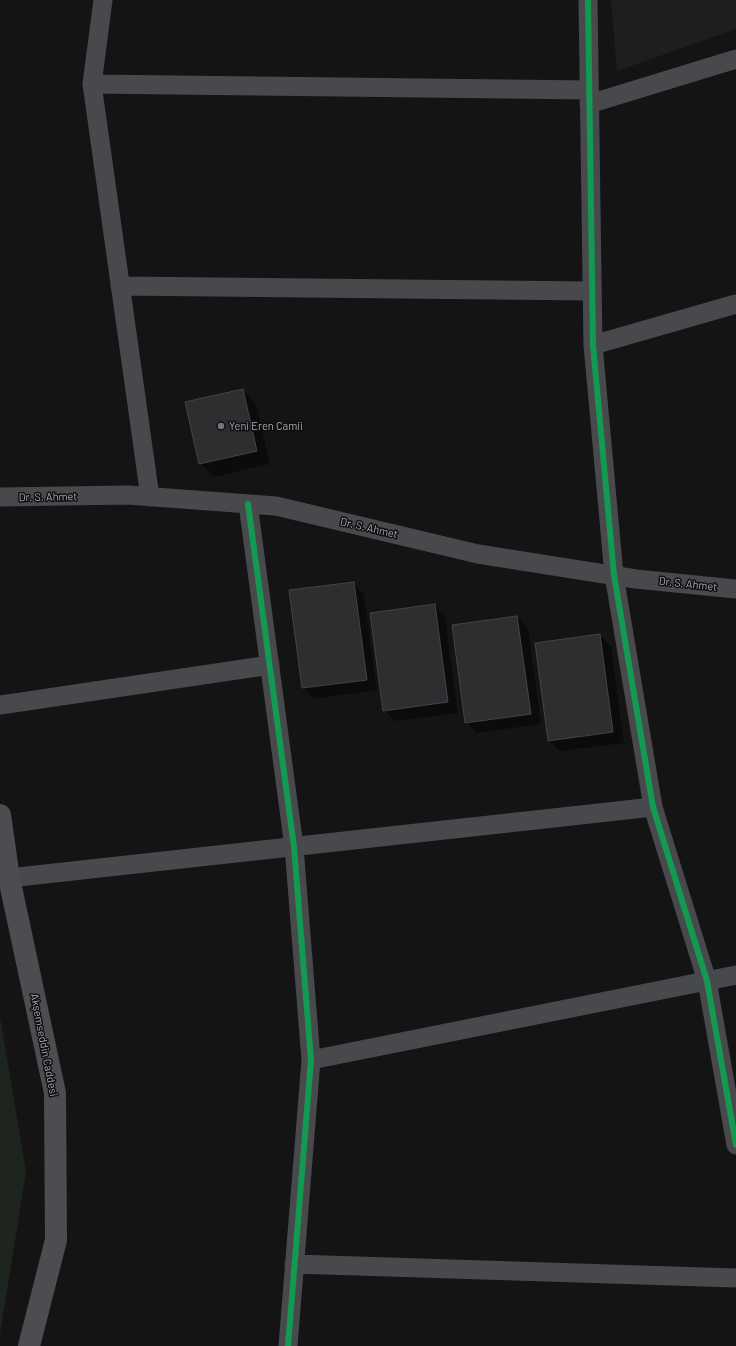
<!DOCTYPE html>
<meta charset="utf-8">
<style>
body{margin:0}
canvas{display:block;background:#141414}
</style>
<canvas width="736" height="1346"></canvas>
<script>
const ctx = document.querySelector('canvas').getContext('2d');
ctx.lineJoin = 'round';
function fill(path, color) { ctx.fillStyle = color; ctx.fill(path, 'evenodd'); }
const poly = rows => new Path2D(rows.map(r => 'M' + r).join(''));
function strokePath(path, color, width, dash) { ctx.strokeStyle = color; ctx.lineWidth = width; ctx.lineCap = dash ? 'butt' : 'round'; ctx.setLineDash(dash || []); ctx.stroke(path); }
function label(font, color, halo, rows, align = 'center') {
  ctx.font = font + ' Barlow,sans-serif'; ctx.lineWidth = 3; ctx.setLineDash([]); ctx.textBaseline = 'middle'; ctx.strokeStyle = halo; ctx.fillStyle = color; for (const [text, x, y, turn = 0] of rows) {
    ctx.save(); ctx.translate(x, y); ctx.rotate((+turn || 0) * Math.PI / 180); ctx.textAlign = isNaN(turn) ? turn : align; if (halo) ctx.strokeText(text, 0, 0); ctx.fillText(text, 0, 0); ctx.restore();
  }
}
fill(poly([
 [611,0,736,0,736,29,617,71]
]), '#1e1e1f');
fill(poly([
 [0,1017,26,1172,0,1334]
]), '#1e241e');
fill(poly([
 [242,390,256,404,270,464,214,477,200,463],
 [353,583,364,594,377,690,314,699,303,688],
 [434,605,445,616,458,713,395,721,384,710],
 [517,617,528,628,541,724,477,733,466,722],
 [600,635,611,646,624,743,560,751,549,740]
]), '#0007');
const building = poly([
 [243,389,257,451,199,464,185,402,243,389],
 [354,582,367,680,302,688,289,590,354,582],
 [435,604,448,702,383,711,370,613,435,604],
 [517,616,531,714,465,723,452,625,517,616],
 [600,634,613,732,548,741,535,643,600,634]
]);
fill(building, '#2e2e30');
strokePath(building, '#434448', 1);
strokePath(poly([
 [103,0,92,84,150,497],
 [588,0,593,345,614,575,653,807,707,981,736,1145],
 [92,84,589,90],
 [589,104,736,59],
 [120,286,591,291],
 [593,345,736,304],
 [0,497,128,495,276,506,478,554,636,579,736,589],
 [248,504,294,847,311,1060,288,1346],
 [0,705,270,665],
 [9,878,653,807],
 [311,1060,736,975],
 [294,1264,736,1278]
]), '#48494c', 19);
strokePath(poly([
 [0,815,9,878,55,1093,56,1240,29,1346]
]), '#4c4d50', 22);
strokePath(poly([
 [588,0,593,345,614,575,653,807,707,981,736,1145],
 [248,504,294,847,311,1060,288,1346]
]), '#139951', 6);
for (const [x, y, r, color] of [
 [221,426,4,"#72767d"]
]) { const dot = new Path2D(); dot.arc(x, y, r, 0, 2 * Math.PI); ctx.fillStyle = color; ctx.fill(dot); strokePath(dot, '#0e0e0f', 1.5); }
label('11px', '#a5aab5', '#0e0e0f', [
 ["Yeni Eren Camii",229,426]
], 'left');
label('11px', '#a5aab5', '#0e0e0f', [
 ["Dr. S. Ahmet",48,497,-1],
 ["Dr. S. Ahmet",369,528,13],
 ["Dr. S. Ahmet",688,584,6],
 ["Akşemseddin Caddesi",44,1045,79]
]);
</script>
